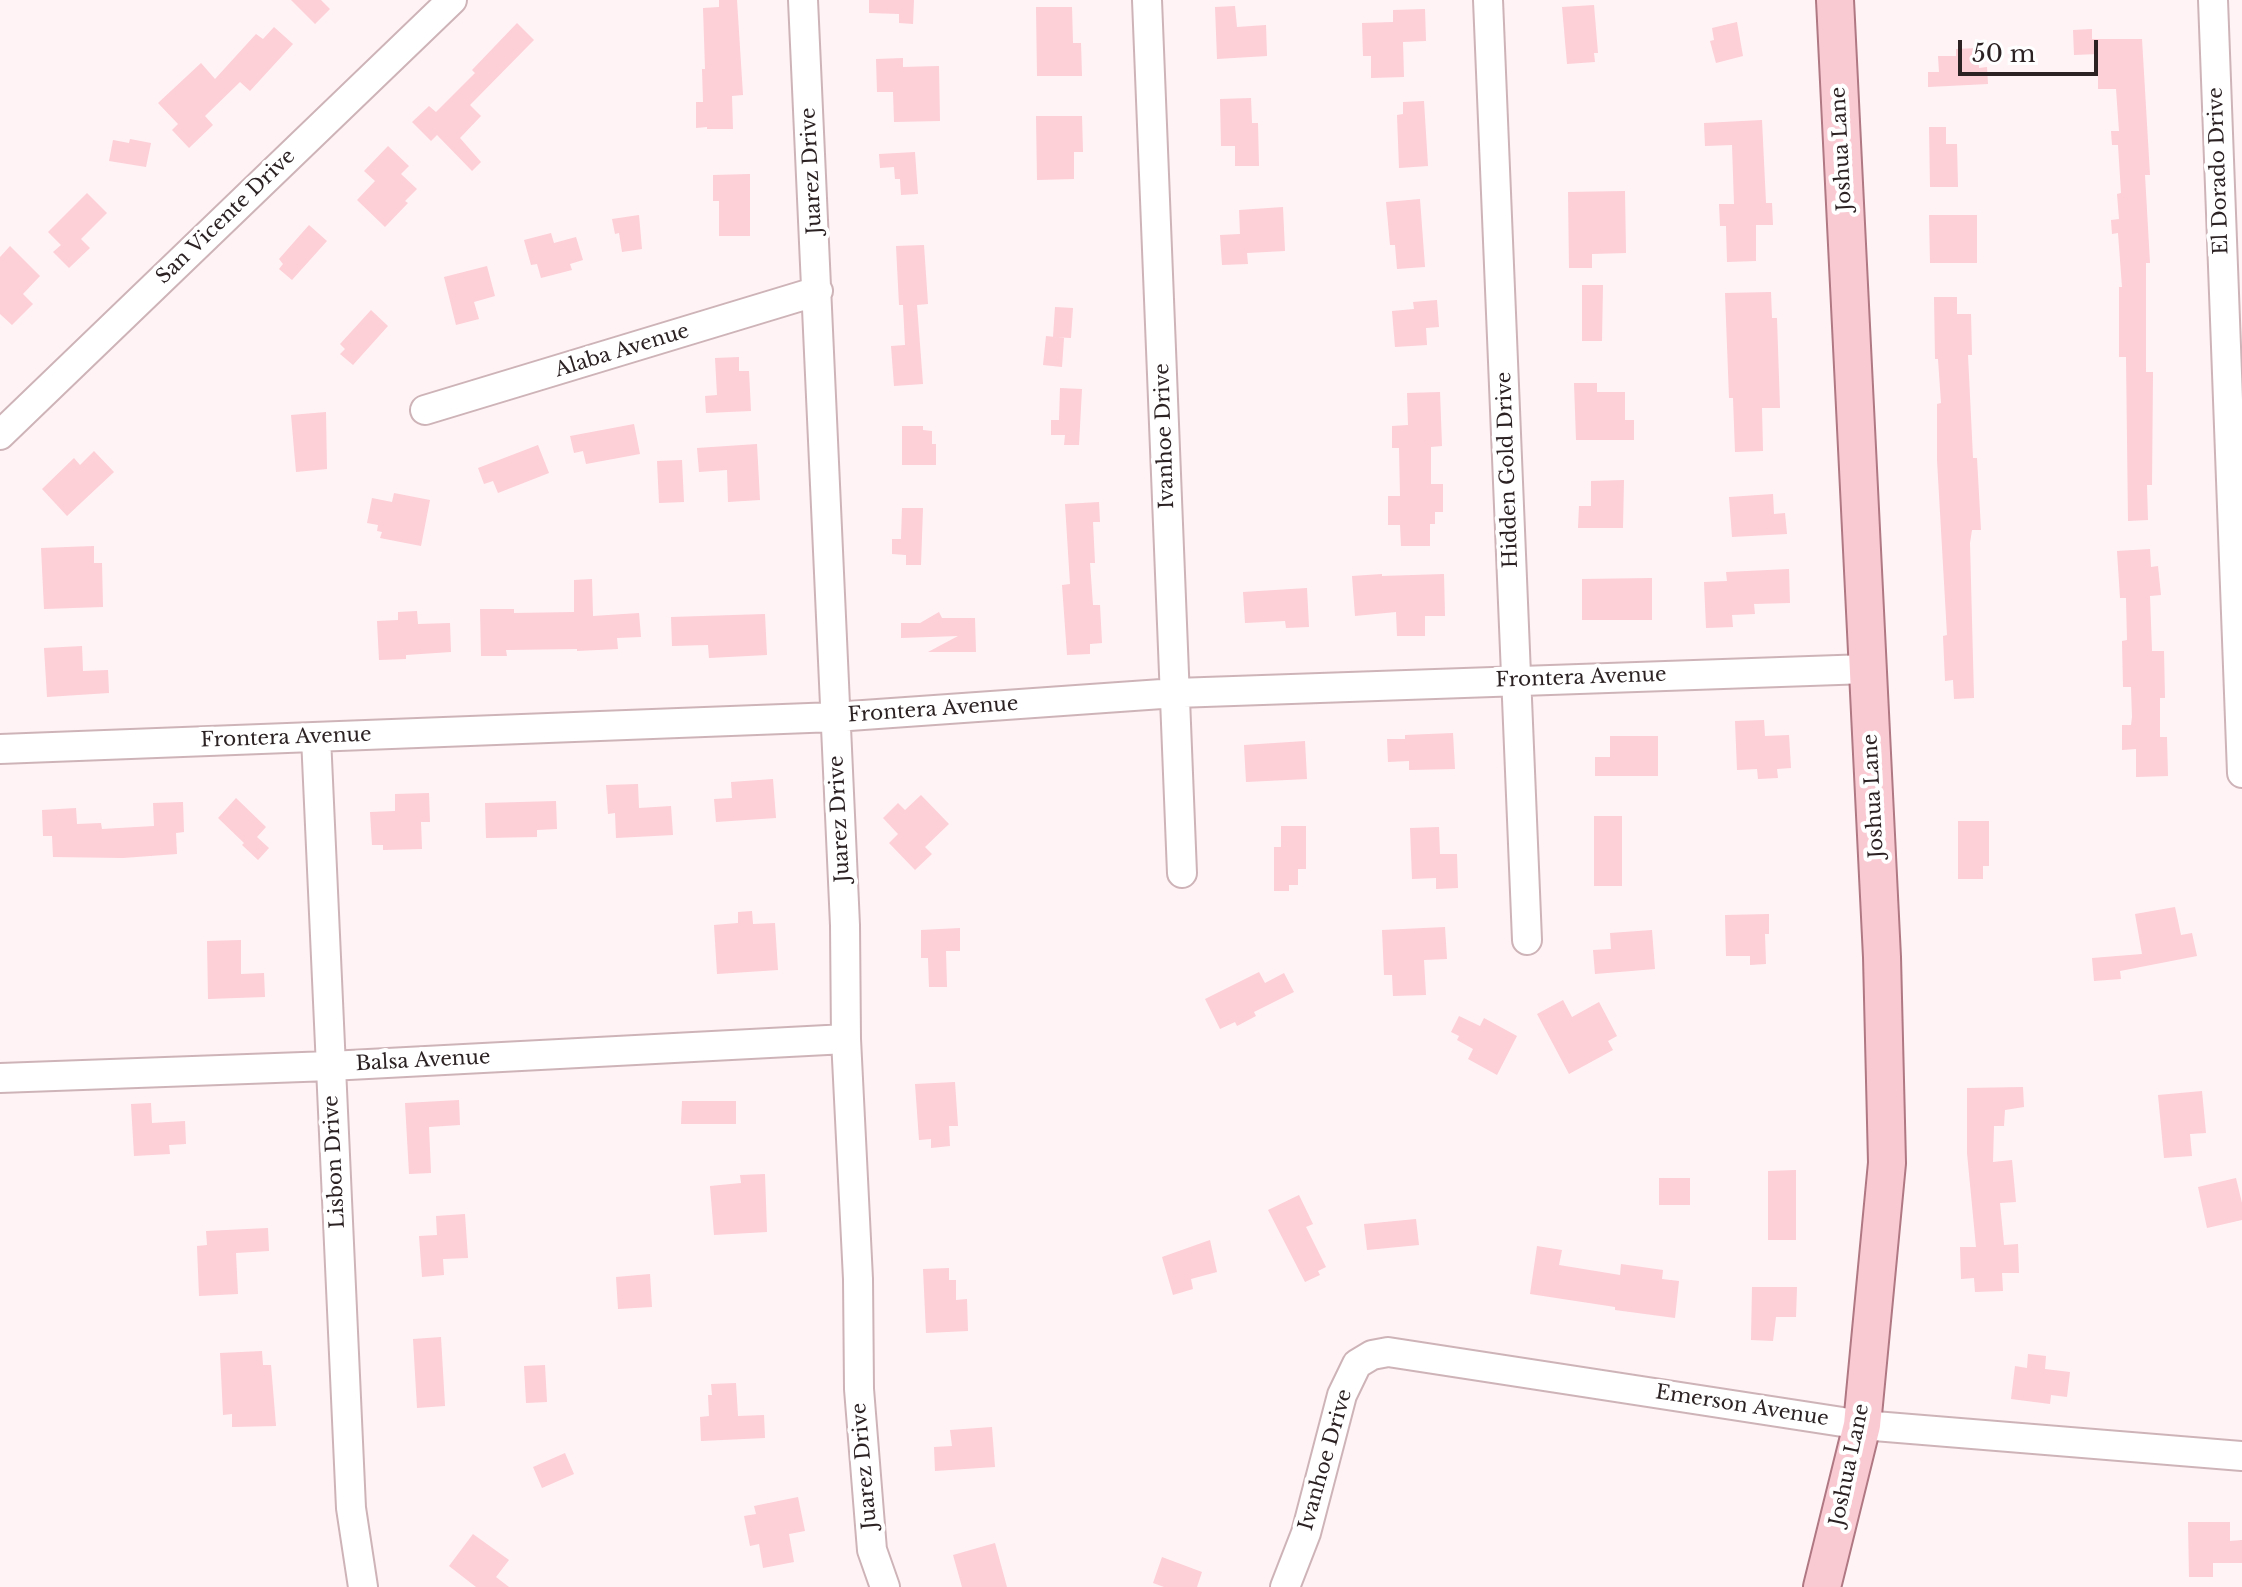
<!DOCTYPE html>
<style>
body{margin:0}
#map{position:relative;width:2242px;height:1587px;overflow:hidden;background:#fff3f5;font-family:"Libre Baskerville",serif}
canvas{display:block}
.scale{position:absolute;left:1958px;top:40px;width:140px;height:36px;box-sizing:border-box;border:4px solid #2c2224;border-top:0;padding-left:10px;font-size:24px;line-height:28px;white-space:nowrap;color:#2c2224;-webkit-text-stroke:6px #fff;paint-order:stroke}
</style>
<div id="map">
<canvas width="2242" height="1587"></canvas>
<div class="scale">50 m</div>
</div>
<script>
const ctx = document.querySelector('canvas').getContext('2d');
ctx.lineJoin = 'round';
function fill(path, color) { ctx.fillStyle = color; ctx.fill(path, 'evenodd'); }
const poly = rows => new Path2D(rows.map(r => 'M' + r).join(''));
function strokePath(path, color, width, dash) { ctx.strokeStyle = color; ctx.lineWidth = width; ctx.lineCap = dash ? 'butt' : 'round'; ctx.setLineDash(dash || []); ctx.stroke(path); }
function label(font, color, halo, rows, align = 'center') {
  ctx.font = font + ' "Libre Baskerville",serif'; ctx.lineWidth = 8; ctx.setLineDash([]); ctx.textBaseline = 'middle'; ctx.strokeStyle = halo; ctx.fillStyle = color; for (const [text, x, y, turn = 0] of rows) {
    ctx.save(); ctx.translate(x, y); ctx.rotate((+turn || 0) * Math.PI / 180); ctx.textAlign = isNaN(turn) ? turn : align; if (halo) ctx.strokeText(text, 0, 0); ctx.fillText(text, 0, 0); ctx.restore();
  }
}
fill(poly([
 [291,0,321,0,330,9,315,24],
 [719,0,737,0,743,95,732,96,733,129,707,129,707,127,696,128,696,102,703,102,702,69,705,69,703,8,719,7],
 [869,0,914,0,913,24,899,23,899,14,869,13],
 [1594,5,1598,53,1594,53,1595,62,1567,64,1562,7],
 [1235,6,1237,27,1266,25,1267,56,1217,59,1215,7],
 [1036,7,1072,7,1073,43,1081,43,1082,76,1037,76],
 [1425,9,1426,41,1403,42,1404,77,1371,78,1371,56,1363,56,1362,23,1393,22,1393,10],
 [1737,22,1743,56,1716,63,1710,41,1714,40,1712,28],
 [517,23,534,40,470,105,481,116,460,138,481,162,472,171,437,135,431,141,412,122,429,106,436,112,475,73,472,70],
 [274,27,293,44,250,91,240,82,205,116,213,125,189,148,172,130,178,124,158,103,201,63,215,79,256,34,263,39],
 [2092,29,2092,39,2142,39,2150,175,2145,175,2150,263,2146,263,2146,372,2153,372,2152,485,2147,485,2148,520,2128,521,2126,357,2119,357,2119,287,2122,287,2118,233,2112,234,2111,220,2119,219,2117,194,2121,193,2118,145,2112,145,2111,131,2119,131,2116,89,2098,89,2098,54,2074,55,2073,30],
 [1978,48,1979,68,1987,67,1988,84,1928,87,1928,72,1939,72,1938,56,1956,56,1956,49],
 [903,58,903,67,939,66,940,121,894,122,893,92,877,92,876,59],
 [1251,98,1252,123,1258,123,1259,166,1235,166,1235,146,1221,146,1220,99],
 [1424,101,1428,166,1399,168,1397,115,1403,114,1403,102],
 [1036,116,1082,116,1083,152,1074,152,1074,179,1037,180],
 [1762,120,1766,203,1772,203,1773,225,1756,225,1756,261,1727,262,1726,226,1720,226,1719,204,1734,204,1732,145,1705,146,1704,123],
 [1929,127,1946,127,1946,144,1957,144,1958,187,1930,187],
 [130,139,151,143,146,167,109,161,113,140,129,143],
 [388,146,409,166,401,174,417,189,405,201,408,203,385,227,357,200,375,181,364,171],
 [915,152,918,194,901,195,900,179,895,179,894,167,880,168,879,154],
 [750,174,750,236,719,236,719,201,713,201,713,175],
 [1625,191,1626,253,1592,254,1592,268,1569,268,1568,192],
 [87,193,107,213,81,239,90,248,69,268,53,252,61,245,48,232],
 [1420,199,1425,267,1397,269,1395,245,1390,245,1386,202],
 [1283,207,1285,251,1247,253,1248,264,1222,265,1220,235,1240,234,1239,210],
 [639,215,642,249,622,252,619,233,615,234,612,219],
 [1929,215,1977,215,1977,263,1930,263],
 [309,225,327,241,292,280,279,269,283,264,279,259],
 [551,233,554,243,576,237,583,260,570,264,572,270,541,278,537,264,531,265,524,240],
 [924,245,928,304,917,305,923,384,894,386,891,346,905,345,903,305,899,305,896,246],
 [10,246,40,276,23,294,33,304,12,325,0,314,0,257],
 [487,266,495,296,474,302,479,319,456,325,444,277],
 [1582,285,1603,285,1602,341,1582,341],
 [1771,292,1772,318,1777,318,1780,408,1762,408,1763,451,1735,452,1733,398,1729,398,1725,293],
 [1934,297,1957,297,1957,314,1971,314,1972,355,1968,355,1973,458,1977,458,1981,530,1972,530,1970,543,1974,698,1954,699,1953,680,1945,681,1943,636,1947,635,1937,460,1937,404,1941,403,1938,359,1935,359],
 [1437,300,1439,327,1426,328,1427,345,1395,347,1392,311,1414,309,1413,302],
 [1055,307,1073,308,1071,338,1053,337],
 [371,310,388,326,353,365,340,354,345,349,340,344],
 [1046,336,1064,338,1062,367,1043,365],
 [739,357,739,371,749,371,751,411,706,413,705,396,717,395,715,358],
 [1574,383,1597,383,1597,392,1625,392,1625,420,1634,420,1634,440,1576,440],
 [1060,388,1082,389,1079,445,1064,445,1065,435,1051,435,1051,420,1059,420],
 [1440,392,1442,446,1431,447,1431,484,1443,484,1443,512,1435,512,1435,524,1430,524,1430,546,1401,546,1400,525,1388,525,1388,496,1400,496,1399,448,1392,448,1392,426,1408,425,1407,393],
 [326,412,327,469,296,472,291,415],
 [634,424,640,454,586,464,583,451,574,453,570,436],
 [902,426,923,426,923,430,932,431,932,444,936,444,936,465,902,465],
 [757,444,760,500,728,502,727,470,699,472,697,448],
 [538,445,549,473,498,493,493,481,484,484,478,468],
 [94,451,114,472,67,516,42,489,74,458,80,465],
 [682,460,684,502,659,503,657,461],
 [1624,480,1623,528,1578,528,1579,506,1591,506,1591,481],
 [394,493,430,500,421,546,380,538,382,532,377,531,378,525,367,523,372,498,392,502],
 [1773,494,1774,514,1785,513,1787,534,1732,537,1729,497],
 [1099,502,1100,522,1093,522,1095,563,1090,563,1093,605,1100,605,1102,643,1090,644,1090,654,1067,655,1062,585,1070,584,1065,504],
 [902,508,923,508,921,565,906,565,906,555,892,554,892,539,901,539],
 [94,546,94,563,102,563,103,607,44,609,41,548],
 [2150,549,2151,567,2158,566,2161,595,2150,596,2152,651,2164,651,2165,698,2160,698,2160,737,2167,737,2168,776,2136,777,2136,749,2122,750,2122,725,2131,725,2132,717,2131,687,2123,687,2122,641,2127,640,2126,598,2120,598,2117,551],
 [1789,569,1790,603,1754,604,1755,614,1732,615,1733,627,1706,628,1704,582,1727,581,1726,572],
 [1382,574,1382,576,1444,574,1445,616,1425,616,1425,636,1397,636,1396,612,1355,616,1352,576],
 [1652,578,1652,620,1582,620,1582,579],
 [592,579,593,616,639,613,641,637,617,638,618,649,577,651,577,649,506,650,507,656,481,656,480,609,514,609,514,613,574,612,574,580],
 [1307,588,1309,627,1286,628,1285,621,1245,623,1243,592],
 [417,611,418,624,450,623,451,652,406,655,406,659,379,660,377,621,398,620,398,612],
 [939,612,942,618,975,618,976,652,928,652,958,636,901,638,901,623,920,623],
 [765,614,767,655,709,658,708,645,672,646,671,617],
 [82,646,83,671,108,670,109,693,47,697,44,648],
 [1764,720,1765,736,1789,735,1791,768,1777,769,1778,778,1758,779,1757,769,1737,770,1735,721],
 [1453,733,1455,769,1409,770,1409,761,1388,762,1387,739,1405,739,1405,735],
 [1610,736,1658,736,1658,776,1595,776,1595,757,1610,757],
 [1305,741,1307,779,1246,782,1244,745],
 [773,779,776,818,716,822,714,799,732,798,731,782],
 [638,784,639,808,671,806,673,835,616,838,615,813,608,814,606,785],
 [429,793,430,822,421,822,422,849,383,850,383,845,372,845,370,812,395,811,395,794],
 [921,795,949,824,925,847,932,854,915,870,889,843,898,834,883,818,898,803,905,810],
 [236,798,266,827,257,837,269,848,258,860,242,845,244,843,218,818],
 [556,801,557,829,537,830,537,837,486,838,485,803],
 [183,802,184,832,176,833,177,854,123,858,53,857,52,836,43,836,42,810,76,808,77,824,101,823,102,829,154,826,153,803],
 [1594,816,1622,816,1622,886,1594,886],
 [1958,821,1989,821,1989,866,1983,866,1983,879,1958,879],
 [1281,826,1306,826,1306,869,1298,869,1298,885,1289,885,1289,891,1274,891,1274,847,1281,847],
 [1439,827,1440,854,1457,854,1458,888,1436,889,1436,878,1412,879,1410,828],
 [2175,907,2181,935,2192,933,2197,956,2120,971,2121,979,2094,981,2092,958,2142,954,2135,914],
 [752,911,753,924,775,923,778,970,717,974,714,925,738,923,738,912],
 [1769,914,1769,934,1765,934,1766,964,1750,965,1750,956,1726,956,1725,915],
 [1445,927,1447,959,1424,960,1426,995,1393,996,1392,975,1384,975,1382,930],
 [960,928,960,951,946,951,947,987,929,987,928,958,921,958,921,930],
 [1652,930,1655,969,1595,974,1593,950,1611,949,1610,933],
 [241,940,241,974,264,973,265,997,208,999,207,941],
 [1259,972,1265,983,1284,973,1294,992,1254,1012,1256,1016,1237,1026,1235,1022,1220,1029,1205,999],
 [1563,1000,1572,1017,1599,1002,1617,1036,1608,1041,1613,1050,1569,1074,1537,1014],
 [1459,1016,1480,1026,1484,1018,1517,1036,1497,1075,1468,1059,1473,1049,1457,1040,1459,1036,1451,1032],
 [955,1082,958,1126,949,1126,950,1146,931,1148,931,1139,919,1140,915,1084],
 [2023,1087,2024,1107,2005,1110,2004,1126,1994,1126,1993,1162,2012,1160,2016,1202,2000,1203,2004,1245,2018,1244,2019,1273,2002,1273,2003,1291,1975,1292,1974,1278,1961,1279,1960,1247,1976,1247,1967,1153,1967,1088],
 [2202,1091,2206,1133,2190,1134,2192,1156,2164,1158,2158,1095],
 [459,1100,460,1125,429,1127,431,1173,409,1174,405,1103],
 [682,1101,736,1101,736,1124,681,1124],
 [151,1103,152,1123,185,1121,186,1144,169,1145,170,1154,134,1156,131,1104],
 [1796,1170,1796,1240,1768,1240,1768,1171],
 [765,1174,767,1232,714,1235,710,1186,741,1183,740,1175],
 [1659,1178,1690,1178,1690,1205,1659,1205],
 [2236,1178,2242,1203,2242,1220,2207,1228,2198,1187],
 [1299,1195,1313,1224,1306,1227,1326,1267,1318,1271,1320,1275,1305,1282,1268,1210],
 [465,1214,468,1258,443,1259,444,1275,422,1277,419,1236,437,1235,436,1216],
 [1416,1219,1419,1245,1367,1250,1364,1224],
 [268,1228,269,1251,236,1253,238,1294,199,1296,197,1246,207,1245,206,1231],
 [1210,1240,1217,1272,1191,1279,1193,1289,1173,1295,1162,1257],
 [1537,1246,1562,1250,1559,1265,1620,1275,1621,1264,1663,1270,1662,1279,1679,1281,1675,1318,1615,1310,1615,1307,1530,1294],
 [949,1268,949,1280,956,1280,956,1300,967,1299,968,1331,926,1333,923,1269],
 [650,1274,652,1307,618,1309,616,1277],
 [1752,1287,1797,1287,1796,1317,1776,1317,1773,1341,1751,1340],
 [441,1337,445,1406,417,1408,413,1339],
 [262,1351,263,1365,271,1365,276,1426,232,1427,232,1414,223,1415,220,1353],
 [2028,1354,2046,1356,2045,1369,2070,1372,2067,1397,2051,1395,2050,1404,2011,1399,2015,1366,2027,1368],
 [545,1365,547,1402,526,1403,524,1366],
 [736,1383,738,1416,764,1415,765,1438,701,1441,700,1417,709,1416,708,1395,712,1395,711,1384],
 [992,1427,995,1467,935,1471,934,1447,952,1446,950,1430],
 [565,1453,574,1474,542,1488,533,1467],
 [798,1497,805,1531,789,1534,794,1562,763,1568,759,1544,750,1546,744,1516,756,1514,754,1506],
 [2188,1522,2230,1522,2230,1541,2242,1540,2242,1563,2213,1563,2213,1577,2189,1577],
 [473,1534,509,1560,496,1577,509,1587,476,1587,449,1566],
 [995,1543,1007,1587,962,1587,953,1555],
 [1162,1557,1202,1572,1197,1587,1164,1587,1153,1583]
]), '#fdcfd7');
const minor = poly([
 [803,0,845,925,846,1039,858,1279,859,1389,872,1550,885,1587],
 [1147,0,1182,873],
 [1488,0,1527,940],
 [2213,0,2242,773],
 [425,410,818,291],
 [0,435,452,0],
 [316,737,351,1508,363,1587],
 [0,749,835,717,1176,693,1867,669],
 [0,1078,330,1066,846,1039],
 [1285,1587,1306,1533,1342,1395,1357,1364,1372,1355,1388,1352,1862,1425,2242,1456]
]);
const major = poly([
 [1822,1587,1862,1425,1887,1163,1882,957,1835,0]
]);
strokePath(minor, '#ceb4b8', 32);
strokePath(major, '#af7883', 40);
strokePath(minor, '#fff', 28);
strokePath(major, '#facad3', 36);
label('20px', '#2c2224', '#fff', [
 ["Joshua Lane",1842,149,-93],
 ["Juarez Drive",812,171,-93],
 ["El Dorado Drive",2219,171,-92],
 ["San Vicente Drive",226,217,-44],
 ["Alaba Avenue",622,351,-17],
 ["Ivanhoe Drive",1165,436,-92],
 ["Hidden Gold Drive",1508,470,-92],
 ["Frontera Avenue",1581,678,-2],
 ["Frontera Avenue",933,710,-4],
 ["Frontera Avenue",286,738,-2],
 ["Joshua Lane",1874,796,-93],
 ["Juarez Drive",840,819,-93],
 ["Balsa Avenue",423,1061,-3],
 ["Lisbon Drive",335,1162,-93],
 ["Emerson Avenue",1742,1406,9],
 ["Ivanhoe Drive",1326,1460,-74],
 ["Joshua Lane",1850,1465,-78],
 ["Juarez Drive",865,1466,-95]
]);
</script>
